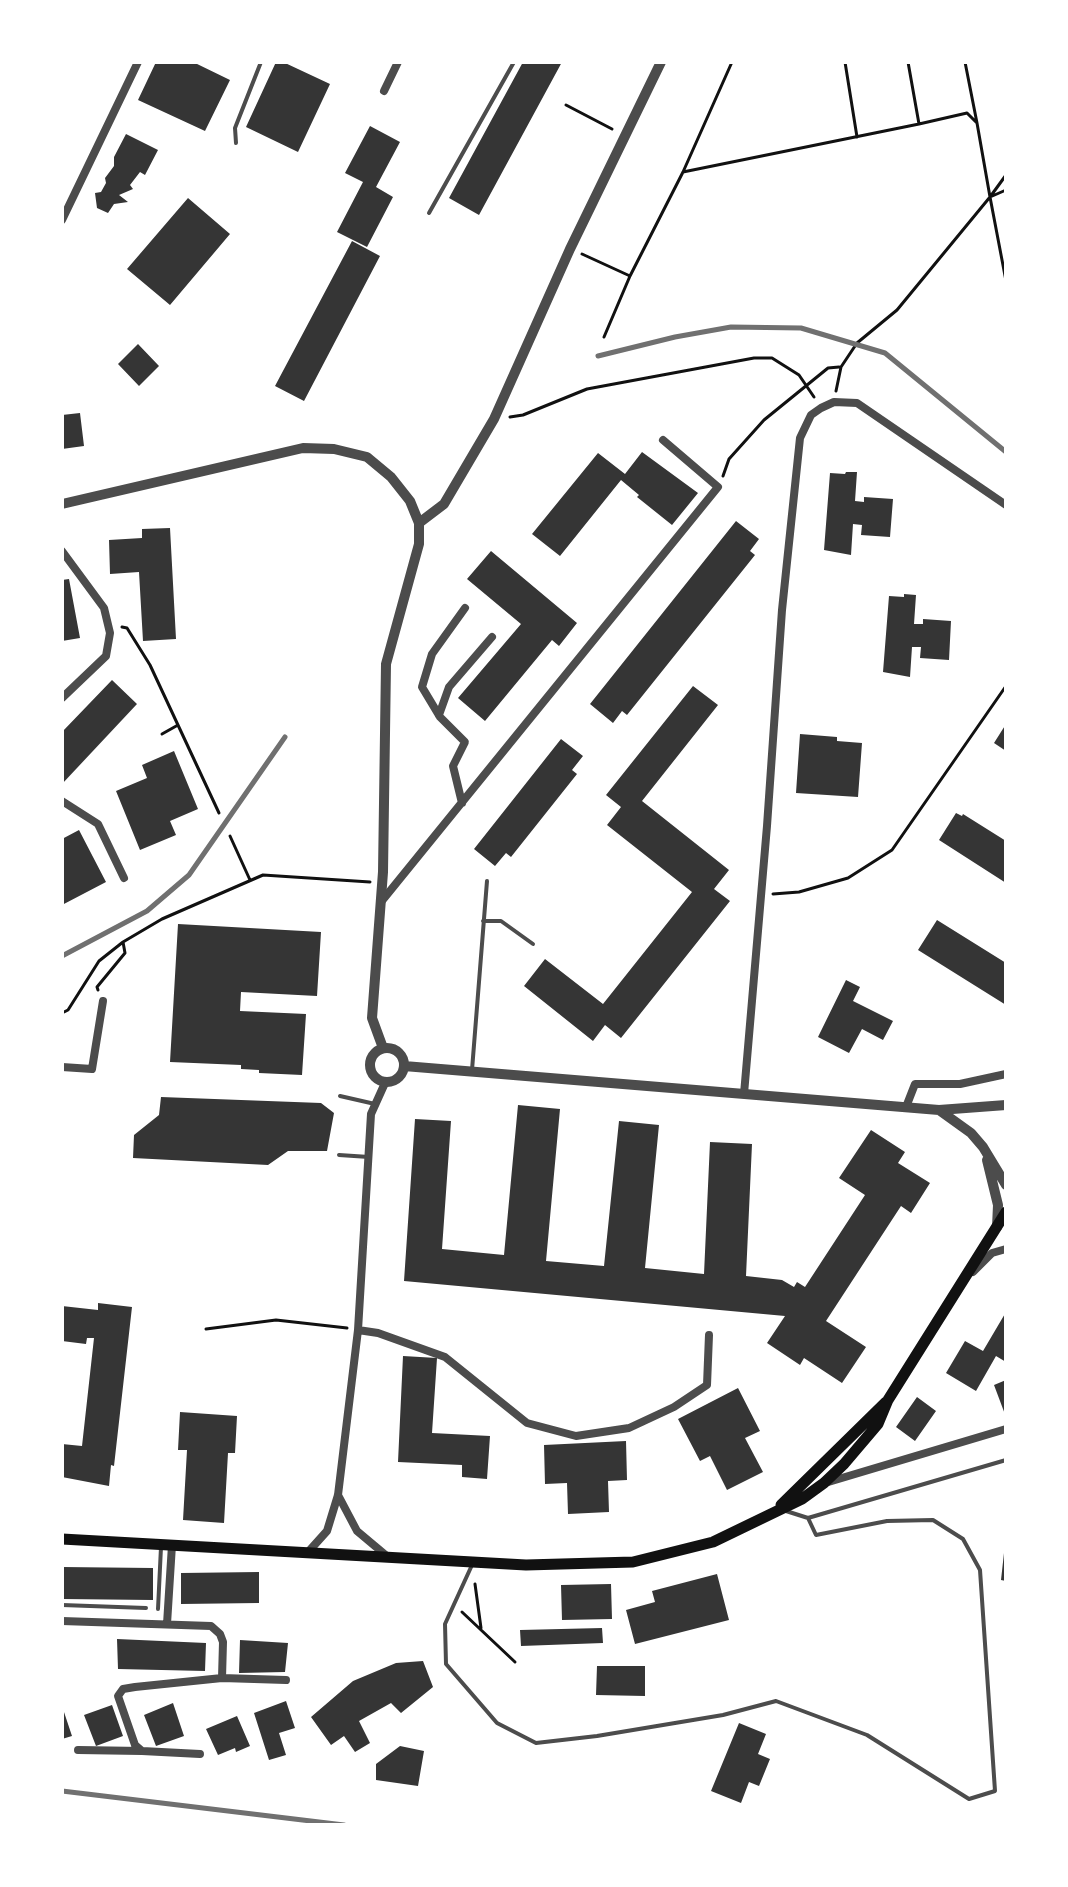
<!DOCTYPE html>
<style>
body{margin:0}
#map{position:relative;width:1068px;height:1887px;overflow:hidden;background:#fff;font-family:"DejaVu Sans",sans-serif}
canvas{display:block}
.frame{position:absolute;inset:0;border:64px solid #fff;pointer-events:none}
</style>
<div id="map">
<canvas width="1068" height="1887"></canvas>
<div class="frame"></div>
</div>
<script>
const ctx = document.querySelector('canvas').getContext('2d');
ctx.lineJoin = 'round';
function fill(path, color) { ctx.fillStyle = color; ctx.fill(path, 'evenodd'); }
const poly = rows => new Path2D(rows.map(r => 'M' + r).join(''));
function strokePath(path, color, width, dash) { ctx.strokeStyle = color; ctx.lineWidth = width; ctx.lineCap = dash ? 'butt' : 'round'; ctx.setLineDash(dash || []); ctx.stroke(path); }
fill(poly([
 [156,62,193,62,230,80,205,131,138,100],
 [276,62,283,62,330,84,298,152,246,127],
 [523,62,562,62,479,215,449,198],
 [370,126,400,142,376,187,393,197,367,247,337,232,363,182,345,173],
 [126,134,158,150,145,175,140,172,130,185,133,189,119,195,128,202,114,204,108,213,97,208,95,193,101,192,106,183,105,178,114,166,114,157],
 [188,198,230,234,170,305,127,269],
 [352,241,380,256,304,401,275,386],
 [138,344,159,366,139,386,118,364],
 [80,413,84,446,62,449,62,415],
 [642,452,698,493,672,525,637,497,639,495,621,480,560,556,532,534,598,453,625,474],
 [846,472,857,472,855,501,864,502,864,497,893,499,890,537,861,535,862,525,853,524,851,555,824,550,830,473,845,474],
 [736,521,759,539,750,551,755,555,627,715,622,711,613,723,590,704],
 [170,528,176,639,143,641,139,572,110,574,109,540,142,538,142,529],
 [491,551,577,623,559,646,552,640,485,721,458,698,521,624,467,579],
 [69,579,80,638,62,641,62,580],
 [904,594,916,595,914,624,923,624,923,619,951,621,949,660,920,658,921,647,912,647,910,677,883,672,889,596,904,597],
 [112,680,137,704,62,784,62,732],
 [693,686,718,705,642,801,729,870,714,889,730,901,621,1038,605,1025,593,1041,524,986,545,959,603,1004,692,892,607,825,621,807,606,795],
 [1006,724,1006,751,994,743],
 [800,734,837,737,837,741,862,743,858,797,796,793],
 [561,739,583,756,572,770,577,774,511,857,506,853,495,866,474,849],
 [174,751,198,809,170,821,176,835,140,850,116,791,147,778,142,765],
 [956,813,962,816,963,814,1006,841,1006,883,939,840],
 [79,830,106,882,62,905,62,839],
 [937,920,1006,963,1006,1005,918,950],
 [178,924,321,932,317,996,241,992,240,1011,306,1014,302,1075,259,1073,259,1070,241,1069,241,1065,170,1062],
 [846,980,860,987,853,1001,893,1021,883,1040,862,1029,849,1053,818,1037],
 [161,1097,321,1103,334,1113,327,1151,288,1151,268,1165,133,1158,134,1135,159,1115],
 [518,1105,560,1109,546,1261,604,1266,619,1121,659,1125,645,1268,704,1274,710,1142,752,1144,746,1276,782,1280,794,1287,797,1282,805,1287,865,1195,839,1178,871,1130,905,1152,898,1163,930,1183,911,1213,901,1206,826,1321,866,1347,842,1383,804,1358,800,1365,767,1343,785,1316,404,1281,415,1119,451,1121,442,1249,504,1255],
 [98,1303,132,1307,114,1466,111,1465,109,1486,62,1477,62,1444,82,1446,94,1338,87,1338,86,1344,62,1341,62,1306,98,1310],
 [1006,1312,1006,1362,996,1356,976,1391,946,1373,965,1341,983,1351],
 [403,1356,437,1358,432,1433,490,1436,487,1479,462,1477,462,1465,398,1462],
 [1006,1380,1006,1417,994,1385],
 [738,1388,760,1431,745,1438,763,1472,727,1490,710,1456,700,1461,678,1419],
 [917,1397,936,1411,915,1441,896,1427],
 [180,1412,237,1416,235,1453,228,1453,224,1523,183,1520,187,1450,178,1450],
 [626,1441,627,1480,608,1481,609,1512,568,1514,567,1483,545,1484,544,1445],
 [1004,1553,1006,1553,1006,1581,1001,1580],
 [62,1567,153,1568,153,1600,62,1599],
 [259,1572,259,1603,181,1604,181,1573],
 [717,1574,729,1620,635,1644,626,1610,655,1602,652,1591],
 [611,1584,612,1619,562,1620,561,1585],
 [602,1628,603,1643,521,1646,520,1630],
 [117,1639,206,1643,205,1671,118,1669],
 [240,1640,288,1643,285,1672,239,1673],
 [423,1661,433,1687,401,1713,391,1703,359,1721,370,1743,355,1752,344,1736,331,1745,311,1717,353,1681,396,1663],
 [597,1666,645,1666,645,1696,596,1695],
 [286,1701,295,1728,279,1733,286,1755,269,1760,254,1713],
 [173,1703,184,1736,156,1746,144,1715],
 [112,1705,123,1736,96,1746,84,1715],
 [62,1706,72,1736,62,1739],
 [237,1716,250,1746,236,1752,235,1748,218,1755,206,1729],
 [739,1723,766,1734,758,1754,770,1759,759,1786,749,1782,741,1803,711,1791],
 [400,1746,424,1751,418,1786,376,1780,376,1764]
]), '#353535');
strokePath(poly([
 [845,62,857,137],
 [908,62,919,124,967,113,977,123,990,197,1006,190],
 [965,62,977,123],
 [566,105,612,129],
 [683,172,919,124],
 [1006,175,990,197,1006,281],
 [582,254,630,276],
 [604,337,630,276,683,172,732,62],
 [836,391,841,367,857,343,897,310,990,197],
 [510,417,523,415,587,389,754,358,772,358,799,375,814,397],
 [723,476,729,459,764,420,828,368,839,367],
 [122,627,127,628,150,665,219,813],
 [162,734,178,725],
 [230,836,250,880],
 [773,894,799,892,848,878,892,850,1006,686],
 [98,990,97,987,125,953,123,942,162,919,263,875,370,882],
 [62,1013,68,1010,99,961,123,942],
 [206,1329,276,1320,347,1328],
 [475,1584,481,1628],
 [462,1612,515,1662]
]), '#111', 3);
strokePath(poly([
 [236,143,235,128,261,62],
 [429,213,514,62],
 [483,921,501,921,533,944],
 [472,1070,487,881],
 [340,1096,375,1104],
 [339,1155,369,1157],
 [808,1518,1006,1460],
 [472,1565,445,1624,446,1664,497,1723,536,1743,597,1736,723,1715,776,1701,867,1735,969,1799,995,1791,980,1570,963,1539,933,1520,887,1521,816,1535,808,1518,786,1511],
 [62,1605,146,1608],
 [158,1609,161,1547]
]), '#4c4c4c', 4);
strokePath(poly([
 [384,91,398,62],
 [62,220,138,62],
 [62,551,104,608,110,633,106,656,62,698],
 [439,715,449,687,492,637],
 [62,801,98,824,124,878],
 [462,803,453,766,465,742,440,717,422,687,432,654,465,608],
 [381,902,718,487,663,440],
 [62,1067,92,1069,103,1001],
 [744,1094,767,826,782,610,800,438,811,415,821,408,834,402,857,403,1006,505],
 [906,1107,915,1084,960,1084,1006,1074],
 [973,1272,992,1253,1006,1249],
 [358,1330,378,1333,445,1357,527,1423,576,1436,629,1428,674,1407,707,1385,709,1335],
 [825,1483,1006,1429],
 [338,1495,357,1531,388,1557],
 [309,1551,327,1531,338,1495,358,1330,371,1114,385,1083],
 [62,1621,211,1626,220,1634,223,1642,222,1678,135,1687,123,1689,118,1696,135,1745,142,1751,200,1754],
 [167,1624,172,1545],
 [222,1678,286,1680],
 [78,1750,142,1751]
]), '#4c4c4c', 8);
strokePath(poly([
 [62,504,303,448,334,449,367,457,391,477,410,501,419,523,419,544,386,664,383,872,372,1018,383,1048],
 [419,523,444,504,494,419,570,249,661,62],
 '370 1065a17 17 0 1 1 34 0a17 17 0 1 1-34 0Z',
 [404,1066,939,1110,1006,1105],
 [939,1110,971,1133,983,1147,1006,1185],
 [987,1160,998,1205,997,1227]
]), '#4c4c4c', 10);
strokePath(poly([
 [781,1505,886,1402],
 [62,1539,526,1565,633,1562,713,1542,802,1499,824,1483,844,1464,878,1424,888,1400,1006,1212]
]), '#111', 11);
strokePath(poly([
 [598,356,675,337,731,327,801,328,885,353,1006,452],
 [62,956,147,911,189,875,285,737],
 [62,1791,344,1825]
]), '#707070', 5);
</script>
